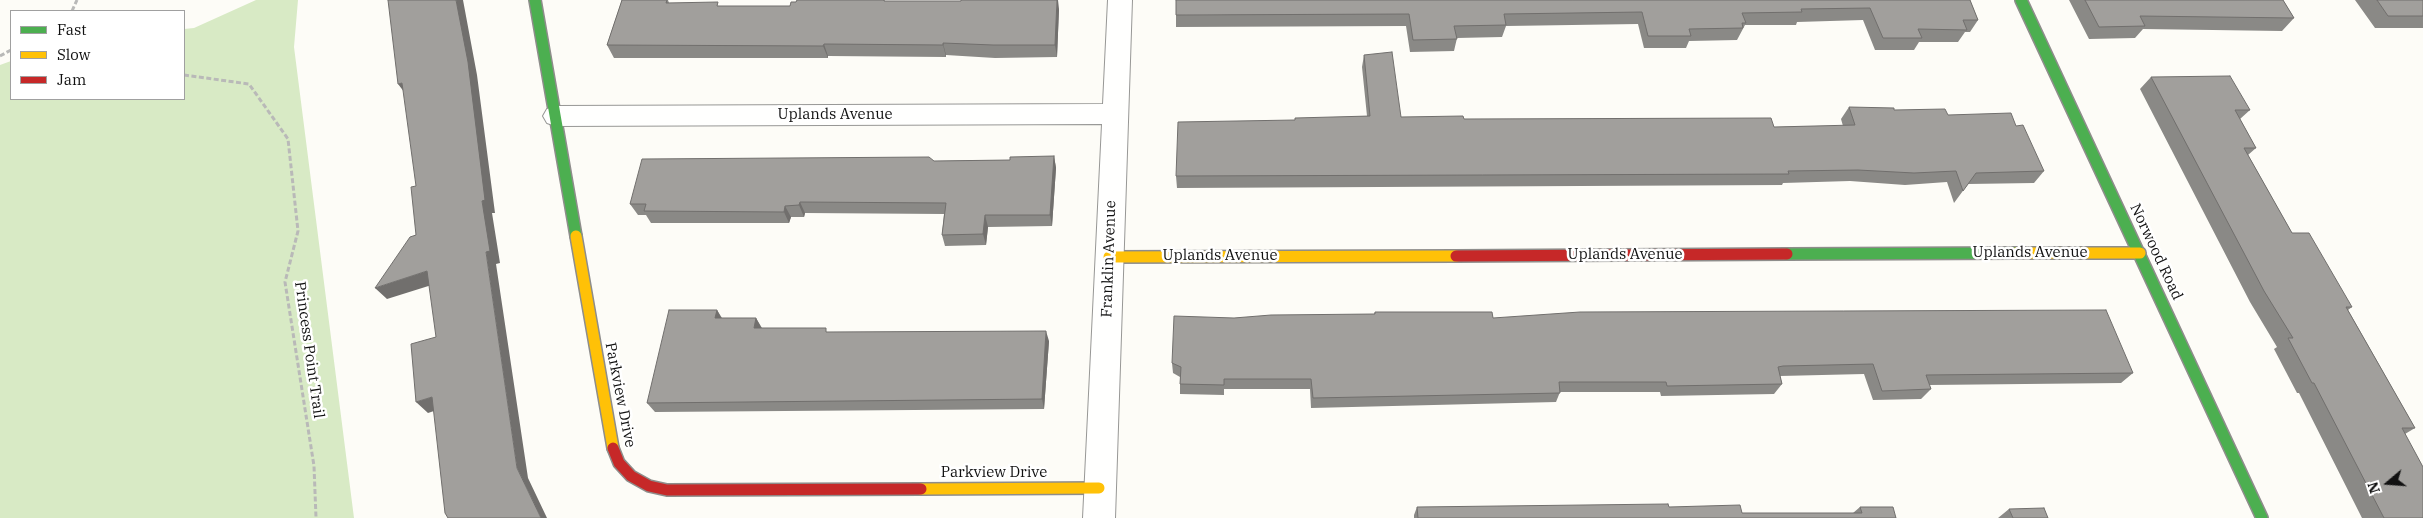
<!DOCTYPE html>
<style>
body{margin:0}
#map{position:relative;width:2423px;height:518px;overflow:hidden;background:#fdfcf7;font-family:"IBM Plex Serif",serif}
canvas{display:block}
.legend{position:absolute;left:10px;top:10px;width:175px;height:90px;box-sizing:border-box;background:#fff;border:1px solid #a0a0a0;margin:0;padding:6px 9px;list-style:none;font-size:15px;color:#111}
.legend li{display:flex;align-items:center;gap:10px;height:25px}
.legend b{width:25px;border:1px solid #a0a0a0}
.north{position:absolute;left:2363px;top:458px;width:50px;height:50px;-webkit-text-stroke:4px #fff;paint-order:stroke;rotate:252deg;font-size:14px;font-weight:700;line-height:20px;text-align:center;color:#111}
.north::after{content:'';display:block;margin:auto;width:18px;height:22px;background:#111;clip-path:polygon(50% 0,100% 100%,50% 72%,0 100%)}
</style>
<div id="map">
<canvas width="2423" height="518"></canvas>
<ul class="legend">
<li><b style="height:6px;background:#4caf50"></b>Fast</li>
<li><b style="height:6px;background:#ffc107"></b>Slow</li>
<li><b style="height:6px;background:#c62828"></b>Jam</li>
</ul>
<div class="north">N</div>
</div>
<script>
const ctx = document.querySelector('canvas').getContext('2d');
ctx.lineJoin = 'round';
function fill(path, color) { ctx.fillStyle = color; ctx.fill(path, 'evenodd'); }
const poly = rows => new Path2D(rows.map(r => 'M' + r).join(''));
function strokePath(path, color, width, dash) { ctx.strokeStyle = color; ctx.lineWidth = width; ctx.lineCap = dash ? 'butt' : 'round'; ctx.setLineDash(dash || []); ctx.stroke(path); }
function label(font, color, halo, rows, align = 'center') {
  ctx.font = font + ' "IBM Plex Serif",serif'; ctx.lineWidth = 5; ctx.setLineDash([]); ctx.textBaseline = 'middle'; ctx.strokeStyle = halo; ctx.fillStyle = color; for (const [text, x, y, turn = 0] of rows) {
    ctx.save(); ctx.translate(x, y); ctx.rotate((+turn || 0) * Math.PI / 180); ctx.textAlign = isNaN(turn) ? turn : align; if (halo) ctx.strokeText(text, 0, 0); ctx.fillText(text, 0, 0); ctx.restore();
  }
}
fill(poly([
 [256,0,298,0,294,47,354,518,0,518,0,65,11,61,11,99,184,99,184,29,194,28]
]), '#d8eac5');
const street = poly([
 [1108,0,1132,0,1115,518,1083,518,1102,124,556,126,547,123,543,116,547,109,556,106,1103,104,1108,0]
]);
const fast = poly([
 [535,0,576,236],
 [2021,0,2262,518],
 [1787,254,2016,253]
]);
const slow = poly([
 [576,236,613,448],
 [2016,253,2140,253],
 [1109,257,1456,256],
 [921,489,1099,488]
]);
const jam = poly([
 [1456,256,1787,254],
 [613,448,619,463,631,476,649,486,667,490,921,489]
]);
strokePath(street, '#979795', 2);
strokePath(fast, '#8e8d8b', 14);
strokePath(slow, '#8e8d8b', 14);
strokePath(jam, '#8e8d8b', 14);
strokePath(poly([
 [72,11,77,0],
 [0,56,11,50],
 [184,75,249,84,288,139,298,231,285,282,314,466,316,518]
]), '#b9b9b8', 3, [5, 2.5]);
fill(street, '#fffffe');
strokePath(fast, '#4caf50', 11);
strokePath(slow, '#ffc107', 11);
strokePath(jam, '#c62828', 11);
fill(poly([
 [622,0,668,0,669,3,720,6,790,6,796,2,797,0,884,0,885,1,1059,9,1057,57,995,58,946,55,946,57,828,56,828,58,614,58,607,45],
 [1970,0,1978,20,1970,32,1965,32,1958,42,1919,42,1914,50,1875,50,1863,20,1797,22,1796,25,1745,25,1737,40,1689,41,1686,48,1644,48,1638,24,1506,26,1502,37,1457,38,1454,51,1410,52,1406,26,1176,27,1176,15],
 [2069,0,2283,0,2294,18,2282,31,2143,29,2135,38,2089,39],
 [2355,0,2423,0,2423,28,2375,28],
 [1364,55,1401,117,1464,119,1774,127,1843,126,1841,119,1849,107,1894,110,1948,115,2016,126,2044,171,2034,183,1968,184,1954,203,1947,182,1905,185,1850,181,1783,183,1782,185,1177,188,1176,176,1294,120,1367,116,1362,67],
 [2151,77,2250,110,2240,119,2256,148,2248,155,2292,233,2352,307,2348,310,2415,428,2405,434,2423,518,2362,518,2299,393,2297,393,2274,349,2277,347,2250,302,2140,89],
 [1054,156,1056,168,1052,226,988,227,986,245,945,246,942,235,944,214,805,213,804,217,791,217,789,223,651,223,646,215,638,215,630,204,934,161,1010,160],
 [717,310,722,318,756,318,762,328,828,332,1049,341,1044,409,655,412,647,403],
 [1375,312,1493,318,2133,373,2121,383,1929,385,1931,389,1921,399,1873,400,1864,374,1780,376,1782,384,1774,394,1661,396,1660,392,1560,392,1556,402,1311,408,1310,389,1224,389,1224,395,1180,394,1180,377,1173,373,1172,363,1234,318,1374,314],
 [1417,507,1669,507,1742,513,1853,513,1860,507,1896,518,1414,518,1414,515],
 [2009,509,2048,518,1998,518]
]), '#8a8986');
fill(poly([
 [456,0,463,0,477,75,495,213,492,213,500,263,496,264,528,478,547,518,541,518,517,468,486,252,482,201],
 [1057,0,1058,0,1059,9,1057,57,1055,45],
 [943,43,946,55,946,57,943,45],
 [824,44,828,56,828,58,823,46],
 [402,83,408,97,398,84],
 [1054,156,1056,168,1052,226,1050,215],
 [800,202,805,213,804,217,799,205],
 [785,206,791,217,789,223,784,212],
 [985,215,988,227,986,245,983,234],
 [427,271,438,283,387,299,375,288],
 [717,310,723,321,715,318],
 [756,318,762,329,754,328],
 [1046,331,1049,341,1044,409,1042,399],
 [432,397,443,408,428,413,416,402]
]), '#716f6d');
const building = poly([
 [388,0,456,0,468,62,485,200,482,201,490,251,486,252,517,468,541,518,448,518,445,513,432,397,416,402,411,344,436,337,427,271,375,288,410,237,416,235,411,187,416,186,402,83,398,84,388,0],
 [622,0,667,0,666,3,718,2,717,6,790,6,791,2,796,2,797,0,884,0,884,1,961,1,961,0,1057,0,1055,45,993,45,943,43,943,45,824,44,823,46,607,45,622,0],
 [1176,0,1970,0,1978,20,1963,20,1967,30,1918,29,1922,38,1883,38,1870,8,1801,9,1802,12,1742,13,1746,23,1742,23,1743,28,1689,29,1691,36,1648,36,1642,12,1504,14,1506,25,1454,26,1457,39,1413,40,1409,14,1176,15,1176,0],
 [2085,0,2283,0,2294,18,2140,16,2145,26,2099,27,2085,0],
 [2377,0,2423,0,2423,16,2388,16,2377,0],
 [1392,52,1401,117,1463,116,1464,119,1771,118,1774,127,1855,125,1849,107,1894,108,1894,110,1945,109,1948,115,2011,113,2016,126,2023,125,2044,171,1976,173,1963,191,1956,171,1914,173,1858,170,1788,171,1789,174,1176,176,1178,122,1295,120,1295,118,1370,116,1364,55,1392,52],
 [2230,76,2250,110,2235,110,2256,148,2244,148,2292,233,2309,233,2352,307,2346,307,2415,428,2402,428,2423,467,2423,518,2384,518,2314,383,2312,383,2288,338,2293,338,2264,291,2151,77,2230,76],
 [1054,156,1050,215,985,215,983,234,942,235,946,203,800,202,799,205,785,206,784,212,644,211,646,204,630,204,642,159,929,157,934,161,1010,160,1010,157,1054,156],
 [669,310,717,310,715,318,756,318,754,328,826,328,826,332,1046,331,1042,399,647,403,669,310],
 [2106,310,2133,373,1926,375,1931,389,1882,391,1873,364,1783,366,1778,367,1782,384,1667,386,1666,382,1559,382,1560,393,1313,398,1311,379,1224,379,1224,385,1180,384,1181,367,1172,363,1174,316,1234,318,1271,315,1375,314,1375,312,1492,312,1493,318,1580,312,2106,310],
 [1668,504,1669,507,1740,505,1742,513,1862,513,1860,507,1893,507,1896,518,1418,518,1417,507,1668,504],
 [2044,508,2048,518,2013,518,2009,509,2044,508]
]);
fill(building, '#a19f9c');
strokePath(building, '#716f6d', 1);
label('15px', '#111', '#fff', [
 ["Uplands Avenue",835,115],
 ["Norwood Road",2156,252,65],
 ["Uplands Avenue",2030,253],
 ["Uplands Avenue",1625,255],
 ["Uplands Avenue",1220,256],
 ["Franklin Avenue",1109,259,-88],
 ["Princess Point Trail",309,350,82],
 ["Parkview Drive",620,395,79],
 ["Parkview Drive",994,473]
]);
</script>
